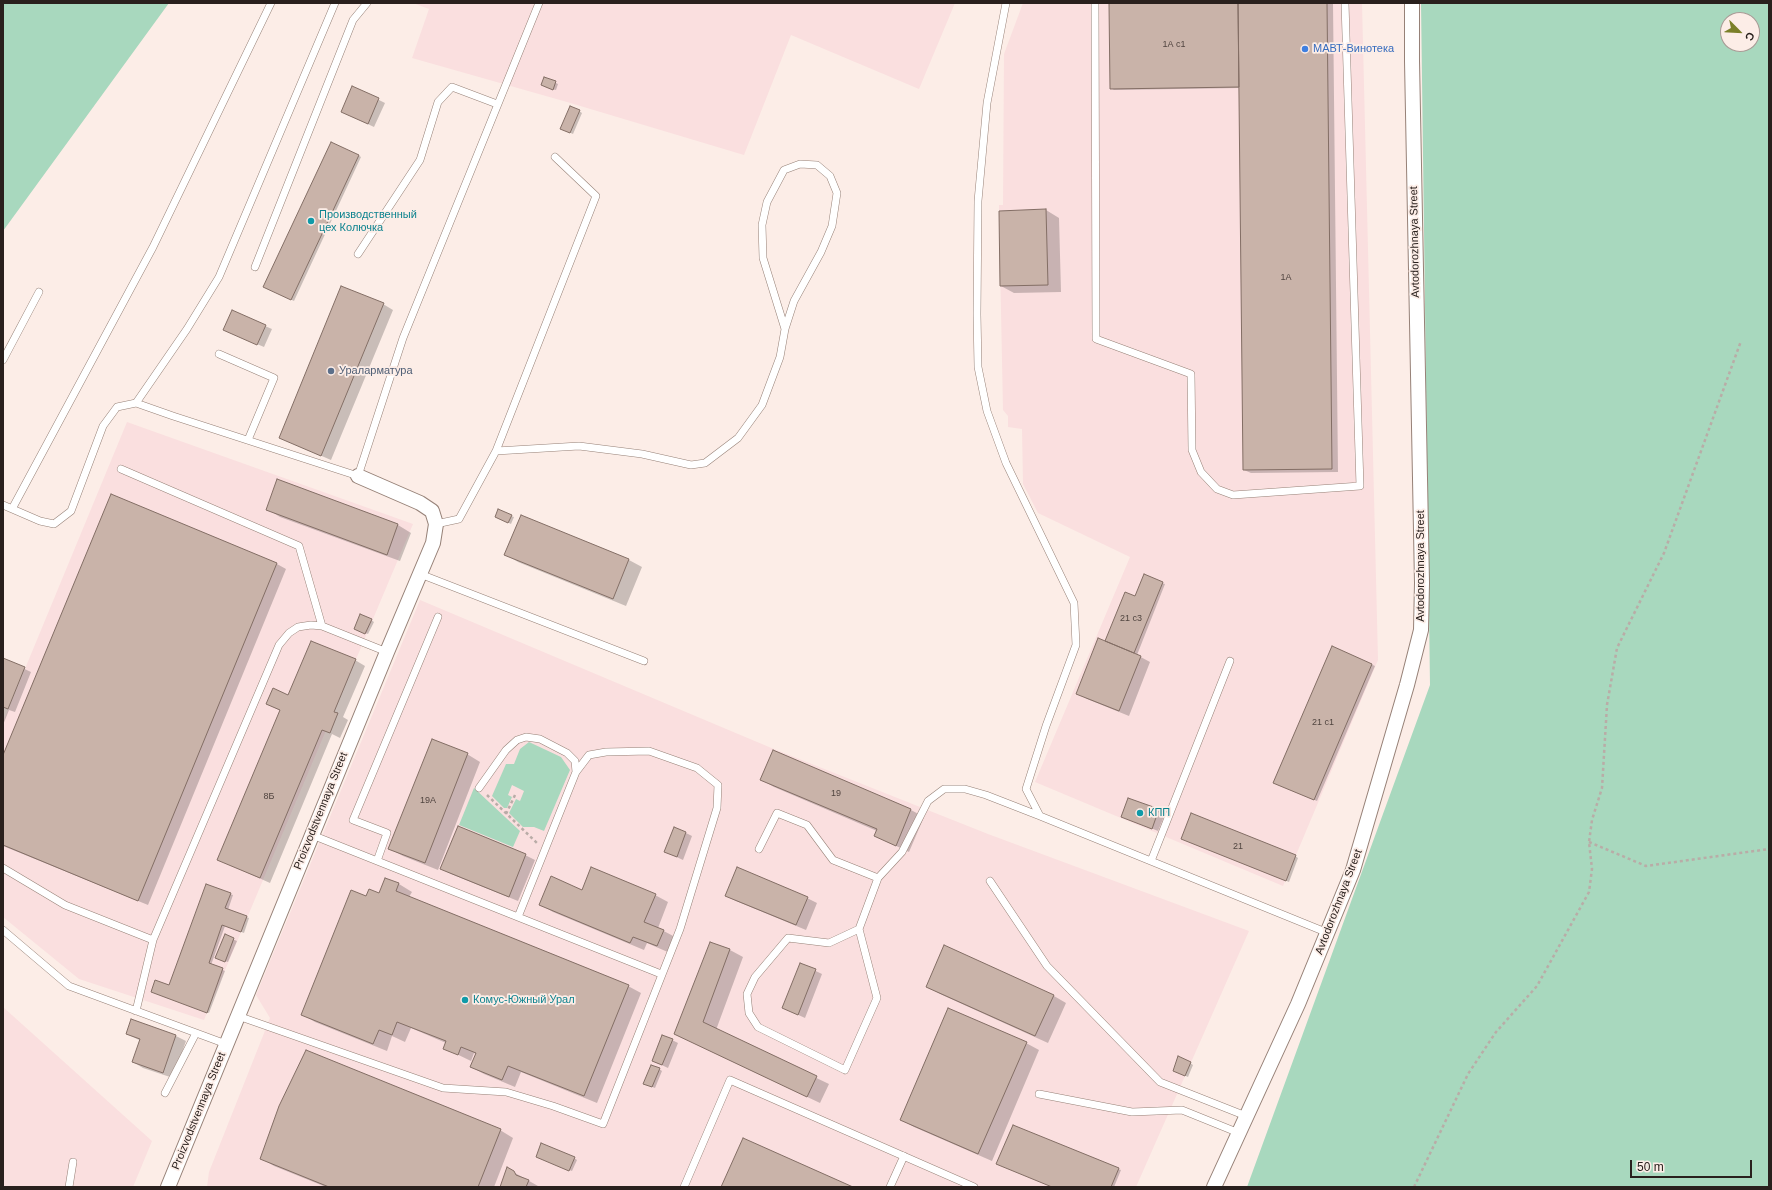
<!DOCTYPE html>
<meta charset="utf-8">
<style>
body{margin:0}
#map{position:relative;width:1772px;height:1190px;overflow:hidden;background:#fcede7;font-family:Helvetica,sans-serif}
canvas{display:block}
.frame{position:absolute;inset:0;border:4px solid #29201d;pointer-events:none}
.north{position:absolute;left:1720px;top:12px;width:40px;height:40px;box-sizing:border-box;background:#fcede7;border:1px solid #a89b96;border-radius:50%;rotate:114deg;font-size:11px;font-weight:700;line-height:16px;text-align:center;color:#29201d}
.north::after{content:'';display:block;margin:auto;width:14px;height:18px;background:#7b7f29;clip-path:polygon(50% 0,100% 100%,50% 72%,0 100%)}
.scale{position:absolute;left:1630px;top:1160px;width:122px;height:18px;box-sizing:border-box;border:2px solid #29201d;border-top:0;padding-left:5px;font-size:12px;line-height:14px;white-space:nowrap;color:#29201d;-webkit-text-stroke:3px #fcede7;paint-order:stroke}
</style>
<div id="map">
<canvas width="1772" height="1190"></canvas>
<div class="frame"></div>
<div class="north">С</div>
<div class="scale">50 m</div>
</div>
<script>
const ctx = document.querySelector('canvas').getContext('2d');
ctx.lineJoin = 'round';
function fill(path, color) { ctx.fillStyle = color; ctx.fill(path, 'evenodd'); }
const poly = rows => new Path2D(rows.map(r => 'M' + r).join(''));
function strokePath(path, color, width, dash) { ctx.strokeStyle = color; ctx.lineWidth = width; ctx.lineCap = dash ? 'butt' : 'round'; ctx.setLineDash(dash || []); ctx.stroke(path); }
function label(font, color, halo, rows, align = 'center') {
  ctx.font = font + ' Helvetica,sans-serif'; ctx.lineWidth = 3.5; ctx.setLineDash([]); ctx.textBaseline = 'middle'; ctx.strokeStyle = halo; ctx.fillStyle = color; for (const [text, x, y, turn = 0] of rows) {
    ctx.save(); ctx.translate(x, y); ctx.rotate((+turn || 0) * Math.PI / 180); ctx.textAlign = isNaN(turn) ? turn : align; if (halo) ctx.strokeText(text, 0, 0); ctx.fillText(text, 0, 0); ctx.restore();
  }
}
fill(poly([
 [413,3,955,3,919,89,791,35,744,155,567,102,412,58,429,9],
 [1023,3,1362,3,1378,660,1283,886,1035,782,1130,557,1038,513,1023,484,1022,429,1008,427,1008,416,1003,410,999,211,999,205,1003,205,1004,54],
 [127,422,413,524,204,1020,79,979,3,917,3,722],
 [420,600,769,747,988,834,1249,931,1136,1187,207,1187,209,1172,270,1018,256,995],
 [3,1007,152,1141,133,1187,3,1187]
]), '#fadfdf');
fill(poly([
 [3,3,169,3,3,231],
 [1421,3,1769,3,1769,1187,1247,1187,1430,685],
 [1728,20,1752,20,1752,44,1728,44],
 [529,742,561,757,570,770,544,831,534,827,523,827,509,813,516,799,520,801,524,791,512,785,508,795,512,797,507,808,504,808,492,796,506,764,514,764,520,749],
 [474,788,520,831,513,847,459,825]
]), '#a8d8be');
fill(poly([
 [1110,3,1333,3,1338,472,1251,473,1244,470,1240,88,1114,90,1111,88],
 [545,78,558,84,556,90,545,87],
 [353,87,385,103,374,127,342,112],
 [579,111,582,113,573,134,564,130],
 [358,155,361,157,294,301,267,288],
 [1046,210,1059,218,1061,292,1014,293,1001,286,1000,212],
 [383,304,393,310,331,460,280,438],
 [265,326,272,329,264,347,231,333],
 [278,481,398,525,411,533,400,561,280,517,267,509],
 [511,516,514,517,511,524,499,518],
 [521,516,629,560,642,567,626,606,518,562,505,554],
 [277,564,286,569,148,905,3,846,3,757],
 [1162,583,1165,584,1137,655,1150,662,1129,716,1087,699,1077,693,1136,597],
 [371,620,374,622,368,634,358,630],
 [1332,647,1375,666,1317,801,1277,784],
 [3,659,31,672,15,712,9,710,3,725],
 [355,660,365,666,343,717,348,720,340,738,332,734,270,883,219,860,281,711,267,704,289,696],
 [467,754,480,762,438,870,403,856,390,849],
 [762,780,911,810,924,817,909,852,875,836,877,831,774,787],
 [1129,799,1165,814,1158,831,1122,816],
 [686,833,692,836,683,860,666,852],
 [1185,840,1295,856,1298,858,1289,882],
 [525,855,535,860,518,901,451,874,442,869],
 [399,884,412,892,409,897,628,986,641,993,597,1103,521,1072,515,1087,484,1074,471,1067,476,1054,474,1053,471,1061,444,1048,446,1043,411,1028,405,1042,392,1036,387,1051,315,1022,302,1014,367,897,379,894],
 [582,891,655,895,668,902,658,928,677,938,670,953,647,943,644,950,553,912,540,904],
 [230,894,233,895,228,910,249,918,244,933,225,926,211,965,225,971,209,1013,152,992,169,986],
 [726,896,807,898,817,903,806,930,736,901],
 [225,936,237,941,228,962,219,959],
 [711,943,730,950,743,957,716,1030,829,1084,820,1103,675,1034],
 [801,964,822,974,805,1018,783,1008],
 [927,987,1054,996,1066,1003,1048,1043,940,994],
 [132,1020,176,1036,186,1041,173,1078,143,1068,133,1062,141,1041,127,1034],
 [672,1040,678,1043,668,1068,653,1061],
 [1026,1043,1039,1050,992,1161,914,1127,901,1120],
 [1190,1063,1193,1065,1188,1077,1177,1072],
 [659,1069,662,1071,655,1088,647,1085],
 [500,1130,513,1138,494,1187,326,1187,274,1166,261,1158],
 [540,1158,574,1158,577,1160,572,1171],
 [508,1169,538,1186,538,1187,501,1187],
 [1118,1169,1121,1170,1114,1187,1053,1187]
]), '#0003');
const building = poly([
 [1109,3,1238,3,1239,87,1110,89,1109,3],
 [1238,3,1327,3,1332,469,1243,470,1238,3],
 [544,77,556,81,553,90,541,85,544,77],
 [352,86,379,98,368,124,341,112,352,86],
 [570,106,580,110,570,133,560,129,570,106],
 [331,142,359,155,291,300,263,287,331,142],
 [1046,209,1048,285,1000,286,999,211,1046,209],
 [341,286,384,303,321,456,279,438,341,286],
 [232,310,266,325,257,345,223,330,232,310],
 [277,479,398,524,387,555,266,510,277,479],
 [111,494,277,563,138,901,3,845,3,755,111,494],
 [498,509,512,515,508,523,495,517,498,509],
 [521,515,629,559,613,599,504,555,521,515],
 [1144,574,1163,582,1134,653,1105,641,1125,592,1135,596,1144,574],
 [360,614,372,619,365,634,354,629,360,614],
 [1098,638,1141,656,1119,711,1076,694,1098,638],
 [311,641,356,659,334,712,338,713,330,733,322,730,260,878,217,860,280,710,266,704,273,688,288,695,311,641],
 [1332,646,1372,664,1314,800,1273,783,1332,646],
 [3,658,25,667,8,709,3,707,3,658],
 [432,739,468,753,425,863,388,849,432,739],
 [773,750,911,809,896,846,874,836,877,829,760,780,773,750],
 [1128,798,1159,809,1152,829,1121,817,1128,798],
 [1191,813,1296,855,1286,881,1181,839,1191,813],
 [458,826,526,854,509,897,440,869,458,826],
 [674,827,686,832,677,857,664,852,674,827],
 [591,867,656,894,644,922,664,930,657,946,633,937,630,943,539,905,551,876,582,890,591,867],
 [737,867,808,897,796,925,725,896,737,867],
 [385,878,399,883,396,891,629,985,584,1096,508,1066,502,1080,470,1067,476,1053,461,1047,458,1055,443,1049,446,1041,397,1022,392,1035,379,1030,373,1044,301,1015,351,890,366,896,369,889,379,893,385,878],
 [206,884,231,893,225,908,247,916,241,932,222,925,209,963,223,968,207,1013,151,992,155,980,169,985,206,884],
 [225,934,234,938,225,962,215,958,225,934],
 [710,942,730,949,703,1022,817,1076,807,1097,674,1034,710,942],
 [944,945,1054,995,1035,1036,926,987,944,945],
 [800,963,816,969,798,1015,782,1008,800,963],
 [948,1008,1027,1042,978,1154,900,1120,948,1008],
 [131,1019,176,1035,163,1073,132,1062,140,1039,126,1034,131,1019],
 [662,1035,673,1039,662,1065,652,1061,662,1035],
 [306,1050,501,1129,478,1187,329,1187,260,1159,279,1106,306,1050],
 [1178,1056,1191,1062,1185,1076,1173,1071,1178,1056],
 [651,1065,660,1068,652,1087,643,1084,651,1065],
 [1013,1125,1119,1168,1111,1187,1052,1187,996,1164,1013,1125],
 [743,1138,853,1187,721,1187,743,1138],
 [541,1143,575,1157,569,1171,536,1157,541,1143],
 [507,1167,514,1171,516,1175,529,1180,526,1187,500,1187,507,1167]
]);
fill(building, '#c9b3a9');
strokePath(building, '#836e65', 1);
const lane = poly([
 [1006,3,987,103,978,201,977,314,978,367,987,411,1006,463,1074,603,1076,645,1046,726,1026,789,1040,816,1328,933],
 [1095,3,1096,339,1191,374,1192,450,1201,472,1217,489,1233,495,1360,486,1345,3],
 [358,254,420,160,438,102,452,87,497,104],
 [255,267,353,20,367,3],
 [219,354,274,378,248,440],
 [3,360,39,292],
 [136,403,187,329,219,277,335,3],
 [496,451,596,196,555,157],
 [121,469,299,546,322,626],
 [3,505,40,521,54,524,71,511,103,426,117,407,136,403,173,416,358,476,403,338,539,3],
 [12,509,153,247,271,3],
 [436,524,459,519,496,451,579,446,642,454,691,465,705,463,738,438,762,405,780,357,785,329,794,301,821,252,832,226,837,193,830,176,817,165,800,164,784,170,767,202,762,225,763,258,785,329],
 [420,574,644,661],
 [479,788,506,750,517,740,526,737,540,739,567,753,575,761,576,772],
 [312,835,661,974],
 [759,849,777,813,807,825,833,860,878,878],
 [377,861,387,833,353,820,438,617],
 [1151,861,1230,661],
 [3,868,65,905,153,940,279,645,289,633,298,627,311,625,322,626,387,652],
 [990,881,1047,966,1160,1082,1246,1116],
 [859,929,877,998,845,1070,758,1027,749,1013,747,994,755,977,788,938,829,943,859,929,878,878,902,852,928,801,944,789,965,789,986,795,1040,816],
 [3,930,69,986,226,1044],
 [136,1011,153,940],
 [238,1016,443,1088,506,1092,553,1106,603,1124,680,929,717,808,718,785,697,768,649,751,606,752,589,755,576,772,518,917],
 [165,1093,196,1033],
 [1039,1094,1132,1112,1182,1110,1239,1133],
 [69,1187,73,1162],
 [684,1187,730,1080,974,1187],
 [890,1187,904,1156]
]);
const street = poly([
 [168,1187,387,652,433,543,436,524,432,511,420,503,358,476],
 [1214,1187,1298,1004,1353,870,1407,685,1421,630,1422,583,1412,61,1412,3]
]);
strokePath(lane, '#968177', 8);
strokePath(street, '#968177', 16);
strokePath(poly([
 [487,795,537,843],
 [506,814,516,793],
 [1589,842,1646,866,1769,849],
 [1414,1187,1468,1074,1496,1032,1537,986,1589,892,1592,869,1589,842,1592,820,1602,788,1607,705,1617,648,1664,553,1741,341]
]), '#b9aca7', 2.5, [3, 3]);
strokePath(lane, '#fff', 7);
strokePath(street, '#fff', 14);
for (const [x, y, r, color] of [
 [1305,49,4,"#3f7fe0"],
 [311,221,4,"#0f9aa8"],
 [331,371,4,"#5c6f8a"],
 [1140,813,4,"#0f9aa8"],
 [465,1000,4,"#0f9aa8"]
]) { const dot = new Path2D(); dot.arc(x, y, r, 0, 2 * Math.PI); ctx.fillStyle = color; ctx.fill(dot); strokePath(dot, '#fcede7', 1.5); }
label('9px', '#514540', null, [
 ["1А с1",1174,45],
 ["1А",1286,278],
 ["21 с3",1131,619],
 ["21 с1",1323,723],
 ["19",836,794],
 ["8Б",269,797],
 ["19А",428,801],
 ["21",1238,847]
]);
label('11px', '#366cbe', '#fcede7', [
 ["МАВТ-Винотека",1313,49]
], 'left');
label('11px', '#0d838f', '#fcede7', [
 ["Производственный",319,215],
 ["цех Колючка",319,228],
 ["КПП",1148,813],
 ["Комус-Южный Урал",473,1000]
], 'left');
label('11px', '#29201d', '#fcede7', [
 ["Avtodorozhnaya Street",1415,242,-91],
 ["Avtodorozhnaya Street",1421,566,-90],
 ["Proizvodstvennaya Street",321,811,-68],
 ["Avtodorozhnaya Street",1339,902,-69],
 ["Proizvodstvennaya Street",199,1111,-68]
]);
label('11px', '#4e5e75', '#fcede7', [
 ["Ураларматура",339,371]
], 'left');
</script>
